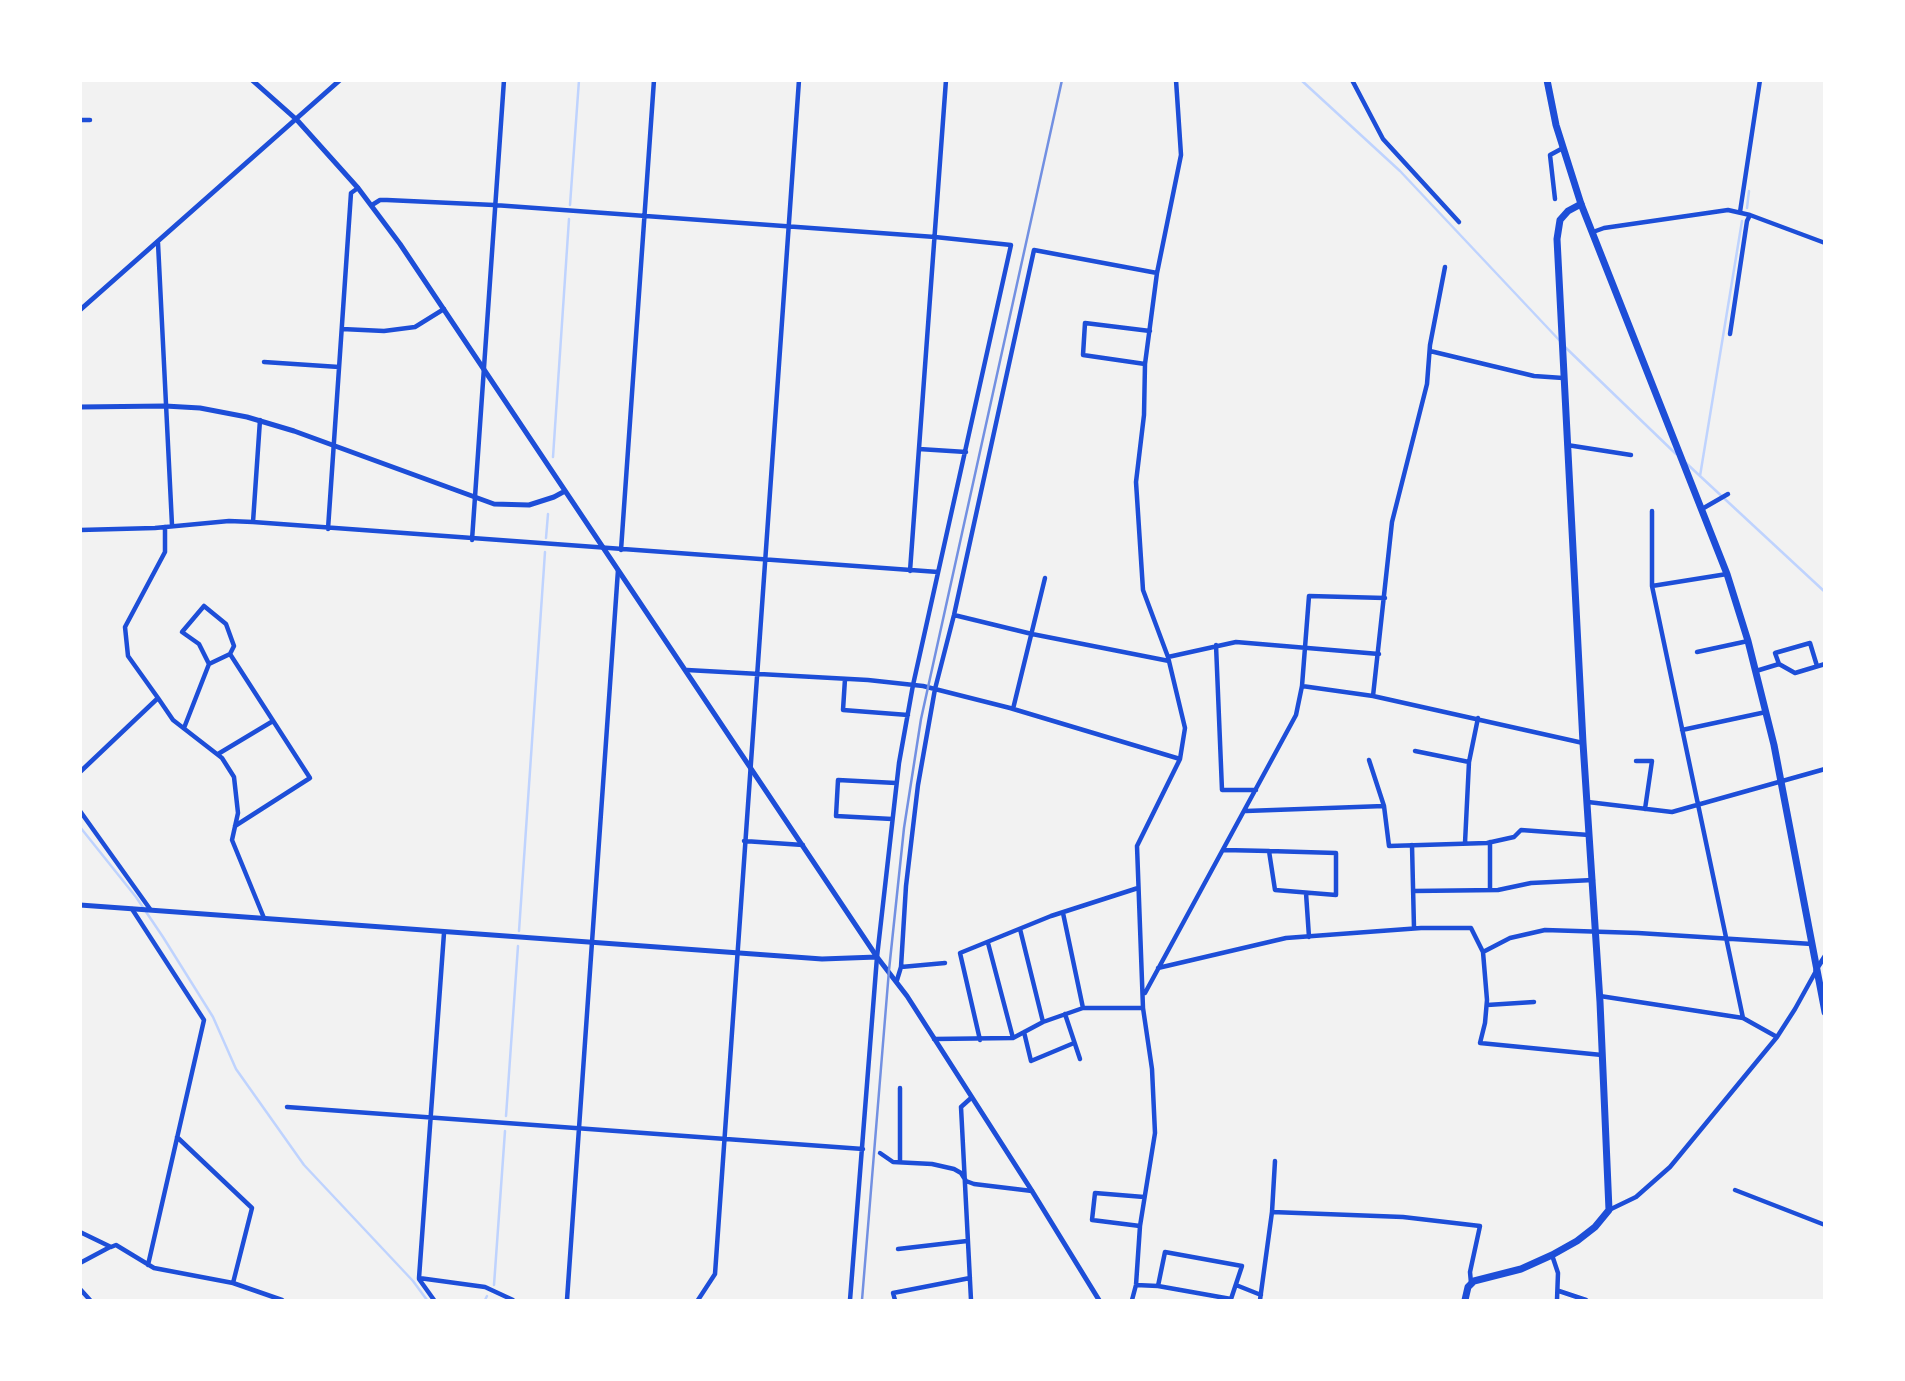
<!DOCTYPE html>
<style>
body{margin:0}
#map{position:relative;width:1905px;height:1381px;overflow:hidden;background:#f2f2f2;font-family:"Varela Round",sans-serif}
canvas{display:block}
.frame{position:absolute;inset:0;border:82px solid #fff;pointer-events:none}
</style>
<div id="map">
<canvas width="1905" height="1381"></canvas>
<div class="frame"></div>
</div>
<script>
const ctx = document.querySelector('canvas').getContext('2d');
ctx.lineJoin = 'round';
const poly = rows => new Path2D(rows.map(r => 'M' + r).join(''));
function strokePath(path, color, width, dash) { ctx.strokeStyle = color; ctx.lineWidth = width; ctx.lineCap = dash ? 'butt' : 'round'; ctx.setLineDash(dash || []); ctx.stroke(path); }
strokePath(poly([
 [1301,80,1400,171,1561,342],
 [570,205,579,80],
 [1747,208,1749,191],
 [1565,347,1676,454],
 [553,457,569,219],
 [1686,463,1825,592],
 [1700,476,1742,221],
 [546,538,548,514],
 [80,827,136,897,163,937,213,1017,236,1069,304,1165,413,1281,427,1300],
 [519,931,545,552],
 [506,1116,518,946],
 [494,1285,505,1131],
 [485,1300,487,1296]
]), '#bfd3fe', 2.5);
strokePath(poly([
 [1352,80,1383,139,1459,222],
 [80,120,90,120],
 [1555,199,1550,155,1563,148],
 [372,205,380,200,387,200,494,205,935,237,1011,245,913,685,899,763,877,957,850,1300],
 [1740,212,1760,80],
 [1593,232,1604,228,1728,210,1750,215,1825,243],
 [158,243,172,525],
 [342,329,384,331,415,327,444,309],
 [1730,334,1747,221,1750,215],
 [1430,351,1534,376,1563,378],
 [264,362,339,367],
 [1145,364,1083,355,1085,323,1150,331],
 [1567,445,1631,455],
 [919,449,966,452],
 [1702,509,1728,494],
 [1652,511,1652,586,1743,1018,1777,1037],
 [253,522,260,420],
 [328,529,351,193,358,188],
 [80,530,155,528,229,521,253,522,938,572],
 [472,540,504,80],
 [621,550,654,80],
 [910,571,946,80],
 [1652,586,1727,574],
 [954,615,1032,634,1169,661],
 [1216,645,1222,790,1256,790],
 [1697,652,1748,641],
 [230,654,310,778,235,826],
 [1168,657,1236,642,1379,654],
 [1779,664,1795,673,1825,664],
 [687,670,868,680,923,686,1010,708,1180,759],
 [1756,671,1779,664,1775,653,1810,643,1817,666],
 [845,679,843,710,908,715],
 [1302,686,1373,696,1583,743],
 [1373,696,1392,522,1427,384,1430,345,1445,267],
 [158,698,173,720,222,758,234,777,238,813,232,840,264,918],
 [1013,709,1045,578],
 [184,728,209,664,230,654,234,646,226,624,204,606,182,632,199,644,209,664],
 [1682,730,1766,712],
 [1415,751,1469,762,1465,843],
 [218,754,273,721],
 [1369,760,1384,806,1389,846,1487,843,1514,837,1521,830,1589,835],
 [1636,761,1652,761,1645,809],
 [1469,762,1478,718],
 [80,772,158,698,128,656,125,627,165,552,165,527],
 [1588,802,1672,812,1825,769],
 [80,811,150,909],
 [1246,811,1384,806],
 [892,819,836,816,838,780,896,783],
 [744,841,803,845],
 [1490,842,1490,890],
 [1412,845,1414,928],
 [1224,850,1269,851,1336,853,1336,895,1275,890,1269,851],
 [1413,891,1498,890,1531,883,1593,880],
 [1306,893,1309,937],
 [132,909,204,1020,148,1265],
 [1063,913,1083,1008],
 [1020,929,1043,1022],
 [444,933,419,1278,485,1287,513,1300],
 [988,943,1013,1038],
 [901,967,906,886,918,785,935,689,954,615,1034,250,1157,273],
 [1158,968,1286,938,1421,928,1471,928,1483,952],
 [897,980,901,967,945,963],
 [1145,993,1296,715,1302,686,1309,596,1385,598],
 [1600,996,1743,1018],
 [1487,1005,1534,1002],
 [1065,1014,1080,1059],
 [1024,1032,1031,1061,1074,1043],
 [934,1039,1013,1038,1043,1022,1083,1008,1143,1008],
 [980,1040,960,953,1051,916,1138,888],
 [1602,1055,1480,1043,1485,1023,1487,1000,1483,952,1510,938,1545,930,1638,933,1812,944],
 [900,1088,900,1162],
 [287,1107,863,1149],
 [177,1137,252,1208,233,1283],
 [880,1153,893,1162,932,1164,954,1169,961,1173,966,1181,974,1184,1032,1191],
 [1735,1190,1825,1225],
 [1609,1210,1636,1197,1670,1167,1777,1037,1795,1009,1816,971],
 [1272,1212,1275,1161],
 [1140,1226,1092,1220,1095,1193,1144,1197],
 [80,1232,111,1247,116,1245,154,1268,233,1283,282,1300],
 [898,1249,967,1241],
 [1552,1255,1558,1273,1557,1300],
 [80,1263,110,1247],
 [419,1279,434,1300],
 [1136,1285,1158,1286,1231,1299,1242,1266,1165,1252,1158,1286],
 [1236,1285,1261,1295],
 [80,1289,90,1300],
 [1559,1291,1586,1300],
 [567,1300,618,570],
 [698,1300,715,1274,799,80],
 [895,1300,893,1293,970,1278],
 [971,1300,961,1107,971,1098],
 [1132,1300,1136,1285,1140,1226,1155,1133,1152,1069,1143,1008,1137,846,1180,759,1185,728,1168,657,1143,590,1136,482,1144,415,1145,364,1157,273,1181,155,1176,80],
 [1260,1300,1272,1212,1403,1217,1480,1226,1470,1272,1471,1283]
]), '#1d4ed8', 4.5);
strokePath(poly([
 [252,80,297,120,358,188,400,244,877,957,907,996,1032,1191,1099,1300],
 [80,310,340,80],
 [80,407,165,406,200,408,247,417,294,431,494,504,529,505,554,497,565,491],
 [80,905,822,959,877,957],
 [1816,970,1825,956]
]), '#1d4ed8', 5);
strokePath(poly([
 [1465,1300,1468,1287,1474,1281,1521,1269,1552,1255,1577,1241,1595,1227,1609,1210,1600,1002,1583,743,1557,239,1560,220,1568,211,1581,204]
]), '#1d4ed8', 7);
strokePath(poly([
 [1547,80,1556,125,1581,204,1727,574,1748,641,1774,745,1825,1012]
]), '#1d4ed8', 7);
strokePath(poly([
 [862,1300,889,970,904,828,921,719,1062,80]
]), '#7290e2', 2.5);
</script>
